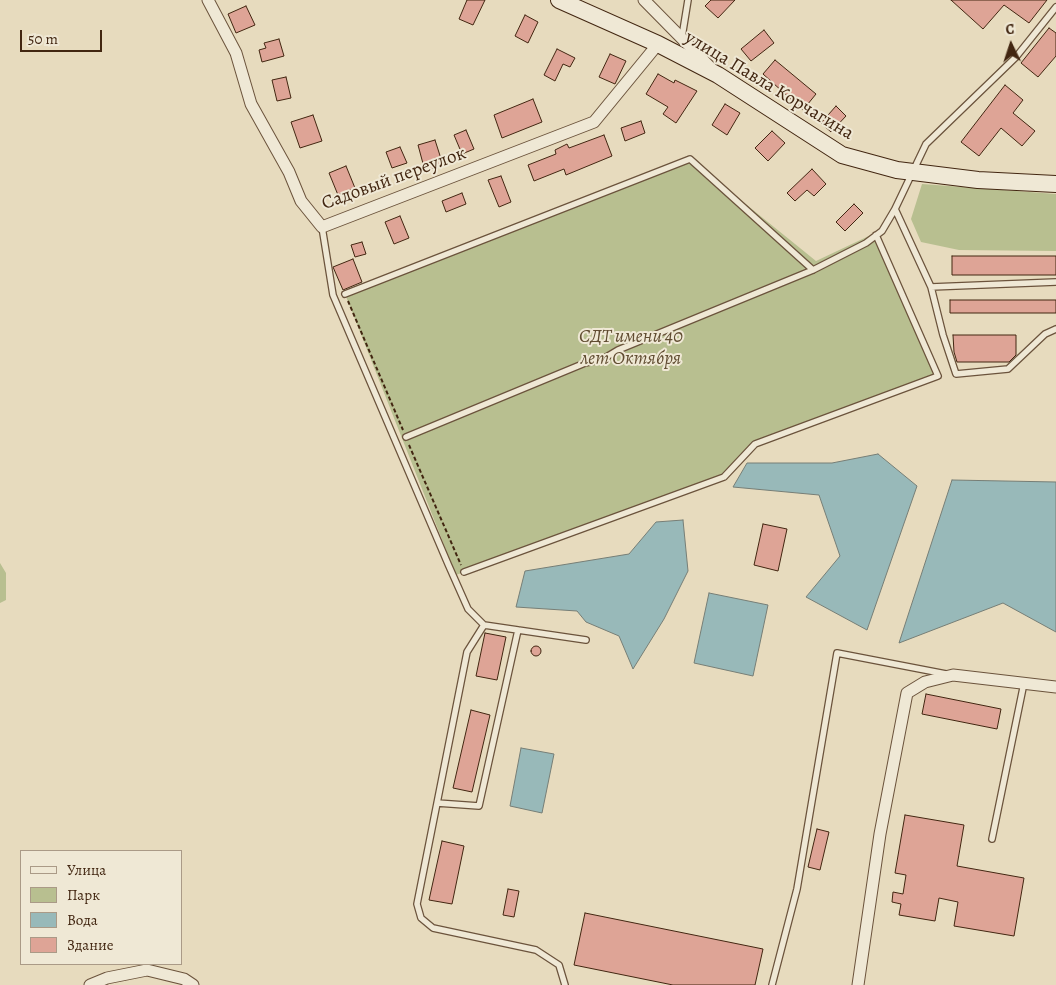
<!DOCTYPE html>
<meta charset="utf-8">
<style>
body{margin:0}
#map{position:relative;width:1056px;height:985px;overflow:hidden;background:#e7dbbe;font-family:Alegreya,serif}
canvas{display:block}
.legend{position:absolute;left:20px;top:850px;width:162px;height:115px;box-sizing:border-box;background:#efe8d5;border:1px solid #aa9a87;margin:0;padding:6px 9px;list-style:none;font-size:15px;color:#422611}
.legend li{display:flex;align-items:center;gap:10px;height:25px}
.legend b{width:25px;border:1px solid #aa9a87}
.north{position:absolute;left:986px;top:20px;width:50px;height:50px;-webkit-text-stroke:4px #efe8d5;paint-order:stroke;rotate:356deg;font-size:14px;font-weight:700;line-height:20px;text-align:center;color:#422611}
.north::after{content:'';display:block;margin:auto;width:18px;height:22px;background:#422611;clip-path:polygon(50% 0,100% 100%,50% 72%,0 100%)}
.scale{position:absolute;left:20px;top:30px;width:82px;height:22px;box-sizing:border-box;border:2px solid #422611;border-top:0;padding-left:6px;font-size:15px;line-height:18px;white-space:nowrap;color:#422611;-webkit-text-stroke:4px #efe8d5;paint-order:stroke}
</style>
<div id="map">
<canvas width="1056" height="985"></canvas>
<ul class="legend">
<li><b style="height:6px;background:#efe8d5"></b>Улица</li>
<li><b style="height:14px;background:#b8bf90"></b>Парк</li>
<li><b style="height:14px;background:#98b9b9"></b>Вода</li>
<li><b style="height:14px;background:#dea496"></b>Здание</li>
</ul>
<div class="north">С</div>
<div class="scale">50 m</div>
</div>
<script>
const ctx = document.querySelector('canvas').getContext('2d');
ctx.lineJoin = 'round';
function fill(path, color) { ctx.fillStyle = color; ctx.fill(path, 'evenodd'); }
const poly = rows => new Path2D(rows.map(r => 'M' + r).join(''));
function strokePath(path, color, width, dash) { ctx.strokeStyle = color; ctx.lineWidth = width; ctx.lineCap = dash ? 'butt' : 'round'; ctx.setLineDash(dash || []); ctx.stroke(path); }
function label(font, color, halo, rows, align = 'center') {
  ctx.font = font + ' Alegreya,serif'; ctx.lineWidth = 4; ctx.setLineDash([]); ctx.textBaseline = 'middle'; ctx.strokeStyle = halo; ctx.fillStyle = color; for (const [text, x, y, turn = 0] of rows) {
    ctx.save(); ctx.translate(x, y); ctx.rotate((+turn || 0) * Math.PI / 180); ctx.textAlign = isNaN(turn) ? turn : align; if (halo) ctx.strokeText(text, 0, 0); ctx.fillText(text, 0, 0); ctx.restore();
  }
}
fill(poly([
 [690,159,816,261,873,234,938,376,756,444,724,477,456,575,345,294],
 [922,184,1056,194,1056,251,959,250,921,242,911,219],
 [0,563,6,573,6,600,0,603]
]), '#b8bf90');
const water = poly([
 [878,454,917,486,867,630,806,597,840,556,819,495,733,487,747,463,832,463,878,454],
 [952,480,1056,482,1056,632,1003,603,899,643,952,480],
 [683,520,688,571,664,619,633,669,619,636,586,622,577,611,516,607,525,571,629,554,656,522,683,520],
 [709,593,768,605,753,676,694,663,709,593],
 [521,748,554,754,542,813,510,806,521,748]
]);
fill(water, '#98b9b9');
strokePath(water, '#767e76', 1);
const building = poly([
 [467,0,485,0,473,25,459,19,467,0],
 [711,0,735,0,718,18,705,6,711,0],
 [951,0,1047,0,1029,23,1004,5,983,29,951,0],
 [246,6,255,25,236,33,228,14,246,6],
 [525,15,538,22,528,43,515,36,525,15],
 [1049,28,1056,33,1056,56,1038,77,1021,63,1049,28],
 [764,30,774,43,751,61,741,49,764,30],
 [279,39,284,56,262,62,259,50,266,48,264,43,279,39],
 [557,49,575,58,570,67,563,64,555,81,544,75,557,49],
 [610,54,626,61,615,84,599,77,610,54],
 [775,60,816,94,803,110,763,74,775,60],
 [658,74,674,83,675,80,697,91,676,123,663,114,668,107,646,94,658,74],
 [286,77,291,98,277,101,272,80,286,77],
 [1005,85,1023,100,1013,113,1035,131,1022,146,1001,128,979,156,961,142,1005,85],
 [533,99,542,122,502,138,494,115,533,99],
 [725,104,740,113,727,135,712,125,725,104],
 [836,106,846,116,831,132,821,123,836,106],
 [313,115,322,141,300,148,291,122,313,115],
 [641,121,645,133,625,141,621,128,641,121],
 [466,130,474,149,462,154,454,135,466,130],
 [772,131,785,143,768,161,755,148,772,131],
 [604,135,612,156,566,175,564,169,534,181,528,165,556,154,555,150,567,144,569,148,604,135],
 [435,140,443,165,425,171,418,145,435,140],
 [400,147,407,163,392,168,386,152,400,147],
 [346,166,355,188,338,195,329,173,346,166],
 [812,169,826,184,814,196,807,190,795,201,787,193,812,169],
 [501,176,511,202,499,207,488,180,501,176],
 [462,193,466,204,446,212,442,201,462,193],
 [854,204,863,213,845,231,836,222,854,204],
 [400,216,409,238,394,244,385,222,400,216],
 [362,242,366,254,355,257,351,245,362,242],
 [952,256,1056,256,1056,275,952,275,952,256],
 [353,259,362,282,343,290,333,267,353,259],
 [950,300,1056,300,1056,313,950,313,950,300],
 [953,335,1016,335,1016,355,1009,362,957,362,954,352,953,335],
 [763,524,787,529,778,571,754,565,763,524],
 [485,633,506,637,497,680,476,676,485,633],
 '531 651a5 5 0 1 1 10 0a5 5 0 1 1-10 0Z',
 [926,694,1001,709,997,729,922,714,926,694],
 [471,710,490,715,472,792,453,788,471,710],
 [905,815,964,825,957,866,1024,878,1014,936,954,926,958,902,939,898,935,921,899,915,901,904,892,902,893,892,903,894,906,875,895,873,905,815],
 [817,829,829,832,820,870,808,867,817,829],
 [442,841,464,846,452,904,429,900,442,841],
 [508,889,519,891,514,917,503,915,508,889],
 [585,913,763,949,755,985,673,985,574,965,585,913]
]);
fill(building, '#dea496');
strokePath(building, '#422611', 1);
const service = poly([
 [682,37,688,0],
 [322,227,333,295,448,564,468,609,484,625],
 [1056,282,931,287,943,335,956,374,1008,369,1045,334,1056,329],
 [931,287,895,209,926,144,1016,57,1056,7],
 [345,294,690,159,813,270],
 [406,437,585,363,603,359,618,350,813,270,866,243,882,231,895,209],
 [464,572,724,477,755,444,938,376,876,235],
 [437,803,479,806,518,630],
 [992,839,1024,683],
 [565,985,559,965,536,950,433,928,421,918,417,904,467,652,484,625,586,640],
 [772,985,797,889,837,653,946,674]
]);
const minor = poly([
 [208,0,236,53,251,104,289,172,301,201,322,227,594,122,658,44],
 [644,0,711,68],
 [90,985,107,978,147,970,184,979,193,985],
 [858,985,880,834,907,693,925,682,953,675,1056,687]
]);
const secondary = poly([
 [559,0,658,44,718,75,842,155,897,170,978,180,1056,184]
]);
strokePath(service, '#6b533c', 8);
strokePath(minor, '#6b533c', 13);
strokePath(secondary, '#422611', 18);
strokePath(poly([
 [348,301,403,430],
 [409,445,461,565]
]), '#422611', 2, [4, 2.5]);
strokePath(service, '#efe8d5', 5.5);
strokePath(minor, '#efe8d5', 11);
strokePath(secondary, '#efe8d5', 16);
label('19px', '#422611', '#efe8d5', [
 ["улица Павла Корчагина",769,86,31],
 ["Садовый переулок",394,179,-20]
]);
label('italic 19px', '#604c31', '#efe8d5', [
 ["СДТ имени 40",631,337],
 ["лет Октября",631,359]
]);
</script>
